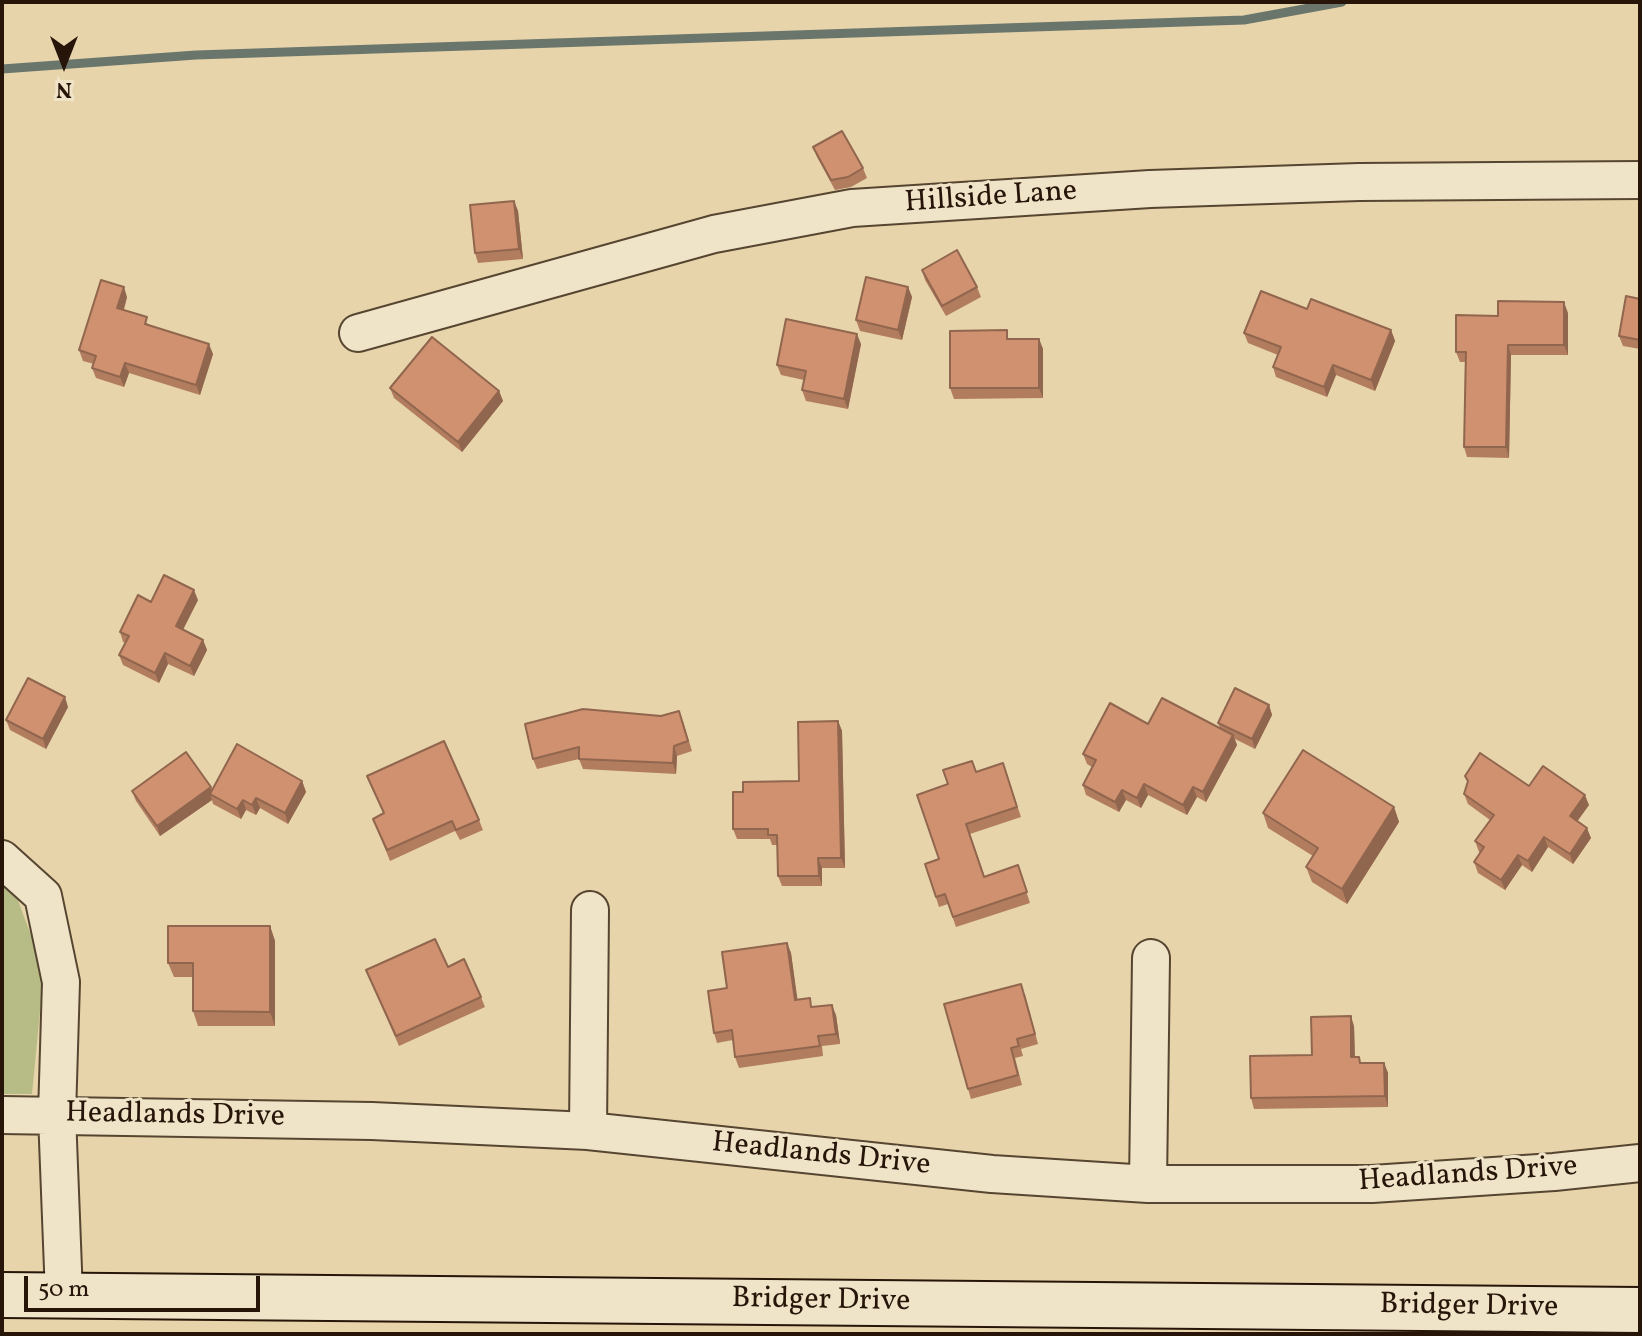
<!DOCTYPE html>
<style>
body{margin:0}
#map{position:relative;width:1642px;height:1336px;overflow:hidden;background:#e7d4aa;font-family:Vollkorn,serif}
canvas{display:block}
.frame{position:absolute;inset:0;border:4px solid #261508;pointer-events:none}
.north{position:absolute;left:24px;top:24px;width:80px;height:80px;-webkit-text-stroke:6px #efe3c8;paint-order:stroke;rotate:180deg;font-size:22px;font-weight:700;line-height:32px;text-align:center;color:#261508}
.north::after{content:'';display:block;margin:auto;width:28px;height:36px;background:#261508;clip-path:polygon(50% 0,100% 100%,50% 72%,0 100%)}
.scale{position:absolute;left:24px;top:1276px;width:236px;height:36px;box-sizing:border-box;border:4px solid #261508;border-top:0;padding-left:10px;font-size:24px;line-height:28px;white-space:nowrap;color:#261508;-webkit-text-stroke:6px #efe3c8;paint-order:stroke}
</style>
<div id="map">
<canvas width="1642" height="1336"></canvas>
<div class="frame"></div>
<div class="north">N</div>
<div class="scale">50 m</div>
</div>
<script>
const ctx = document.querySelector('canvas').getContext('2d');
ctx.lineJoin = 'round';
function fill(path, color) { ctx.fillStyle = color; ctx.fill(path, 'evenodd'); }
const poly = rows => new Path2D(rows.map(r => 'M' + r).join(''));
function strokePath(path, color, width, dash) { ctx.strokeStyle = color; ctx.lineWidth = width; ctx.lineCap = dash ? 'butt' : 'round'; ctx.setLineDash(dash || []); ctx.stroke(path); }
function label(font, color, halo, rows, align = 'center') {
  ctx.font = font + ' Vollkorn,serif'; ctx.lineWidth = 6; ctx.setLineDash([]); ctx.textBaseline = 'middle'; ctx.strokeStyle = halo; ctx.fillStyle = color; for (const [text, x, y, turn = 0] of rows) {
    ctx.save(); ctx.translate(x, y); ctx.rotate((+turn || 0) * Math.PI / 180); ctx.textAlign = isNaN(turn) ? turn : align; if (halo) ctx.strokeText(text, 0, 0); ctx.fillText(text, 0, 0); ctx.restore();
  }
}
fill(poly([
 [2,884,16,895,44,970,32,1094,2,1094]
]), '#b7bc87');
strokePath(poly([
 [2,69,196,55,1244,20,1342,2]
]), '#6a766c', 9);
const street = poly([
 [358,333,714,234,852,208,1150,189,1359,182,1640,180],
 [2,859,43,896,61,982,57,1115,64,1295],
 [2,1115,372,1121,588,1131,992,1174,1148,1184,1372,1184,1554,1172,1640,1163],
 [588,1131,590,910],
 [1148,1184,1151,958]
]);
const secondary = poly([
 [2,1295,1640,1310]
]);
strokePath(street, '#564530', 40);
strokePath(secondary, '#261508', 48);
strokePath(street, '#efe3c8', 36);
strokePath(secondary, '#efe3c8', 44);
fill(poly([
 [813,147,863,168,867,178,851,187,835,190,817,157],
 [514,201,518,211,523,259,478,263,475,253],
 [922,270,977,287,981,297,946,316,925,280],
 [908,287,912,297,902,340,860,331,856,320],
 [127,297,124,310,150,325,213,354,200,395,129,373,124,387,96,378,92,368,94,364,83,361,79,350],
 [1640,299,1640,349,1623,346,1619,336],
 [1307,309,1391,330,1395,341,1375,391,1336,375,1327,397,1276,377,1273,367,1278,355,1248,343,1244,333],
 [1568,313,1568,355,1511,355,1509,458,1467,457,1464,447,1465,362,1460,362,1456,352,1498,316],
 [1010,339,1039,339,1043,349,1043,398,954,399,950,388],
 [861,344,848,409,806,401,802,390,804,380,781,375,777,365],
 [390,388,499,391,503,401,462,452,394,398],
 [198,600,183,630,203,640,207,650,194,676,168,664,159,683,123,665,119,655,126,643,123,642,120,632,151,602],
 [1269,705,1272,715,1255,749,1235,739,1237,745,1206,802,1197,797,1187,815,1148,795,1141,808,1126,800,1119,812,1086,795,1083,785,1092,767,1087,764,1083,754,1148,724,1220,728,1218,723],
 [68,707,46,749,10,730,6,720],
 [683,721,692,751,677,756,676,774,583,769,579,759,537,769,533,759],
 [838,721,842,731,845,868,822,868,822,886,782,886,778,876,777,845,772,845,770,839,737,839,733,829,743,792,799,781],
 [1003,763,1021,817,970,834,985,877,1018,865,1030,903,956,927,948,904,939,907,925,864,939,859,948,784],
 [367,776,479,820,483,830,460,840,455,831,390,861,373,819,384,814],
 [1465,776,1529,786,1589,805,1577,821,1591,838,1573,864,1548,847,1532,872,1522,865,1505,890,1478,873,1474,862,1481,853,1479,852,1475,841,1490,820,1468,804,1464,794,1468,783],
 [302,781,306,792,288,824,260,808,256,815,246,810,241,819,213,804,212,800,160,836,136,801,132,791,212,789],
 [1394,807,1399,822,1347,904,1312,882,1306,867,1313,856,1268,828,1263,813],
 [270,926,275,941,275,1026,198,1026,193,1011,193,977,174,977,168,963],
 [787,943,791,953,797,1000,813,1007,836,1015,840,1044,822,1046,823,1056,739,1068,735,1057,733,1040,717,1043,714,1033,727,988],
 [448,967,481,997,485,1007,399,1046,366,970],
 [1025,994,1038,1044,1021,1049,1023,1056,1015,1058,1022,1085,971,1099,968,1089],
 [1354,1026,1355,1057,1361,1063,1384,1063,1388,1073,1388,1107,1254,1109,1251,1098,1312,1055]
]), '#b27d5f');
fill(poly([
 [514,201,518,211,523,259,519,249],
 [124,287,127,297,121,318,117,308],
 [908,287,912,297,902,340,898,330],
 [1564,302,1568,313,1568,355,1564,345],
 [1391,330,1395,341,1375,391,1371,380],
 [857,334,861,344,848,409,844,399],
 [1039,339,1043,349,1043,398,1039,388],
 [209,344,213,354,200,395,196,385],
 [1508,345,1511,355,1509,458,1506,447],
 [125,363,129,373,124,387,120,377],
 [1333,365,1336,375,1327,397,1324,387],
 [499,391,503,401,462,452,458,442],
 [194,590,198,600,179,637,176,626],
 [203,640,207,650,194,676,190,666],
 [165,653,168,664,159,683,155,673],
 [65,697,68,707,46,749,43,739],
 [1269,705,1272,715,1255,749,1252,739],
 [838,721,842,731,845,868,841,858],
 [1233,735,1237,745,1206,802,1203,792],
 [674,746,677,756,676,774,673,763],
 [302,781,306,792,288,824,285,813],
 [1144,784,1148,795,1141,808,1137,798],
 [211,787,215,796,210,794,212,800,160,836,157,826],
 [1193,787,1197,797,1187,815,1183,805],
 [1122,790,1126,800,1119,812,1115,802],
 [1585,795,1589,805,1574,826,1570,816],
 [256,798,260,808,256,815,252,805],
 [243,800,246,810,241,819,237,809],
 [1394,807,1399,822,1347,904,1342,889],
 [1587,828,1591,838,1573,864,1570,854],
 [1544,837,1548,847,1532,872,1528,861],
 [1518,855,1522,865,1505,890,1501,880],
 [818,858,822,868,822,886,819,876],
 [270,926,275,941,275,1026,270,1012],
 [787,943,791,953,799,1010,795,1000],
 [832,1005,836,1015,840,1044,836,1034],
 [1351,1016,1354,1026,1355,1067,1351,1057],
 [1384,1063,1388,1073,1388,1107,1385,1096]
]), '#91664e');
const building = poly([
 [842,131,863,168,848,177,831,180,813,147,842,131],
 [514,201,519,249,475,253,470,205,514,201],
 [957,250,977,287,942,306,922,270,957,250],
 [866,277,908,287,898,330,856,320,866,277],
 [101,280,124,287,117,308,147,317,145,324,209,344,196,385,125,363,120,377,92,368,96,356,79,350,101,280],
 [1261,291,1307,309,1311,299,1391,330,1371,380,1333,365,1324,387,1273,367,1281,347,1244,333,1261,291],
 [1626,296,1640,299,1640,340,1619,336,1626,296],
 [1498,301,1564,302,1564,345,1508,345,1506,447,1464,447,1466,352,1456,352,1456,315,1498,316,1498,301],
 [786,319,857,334,844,399,802,390,806,371,777,365,786,319],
 [1007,330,1007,339,1039,339,1039,388,950,388,950,331,1007,330],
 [432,337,499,391,458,442,390,388,432,337],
 [164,575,194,590,176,626,203,640,190,666,165,653,155,673,119,655,129,636,120,632,138,595,151,602,164,575],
 [28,678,65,697,43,739,6,720,28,678],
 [1235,688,1269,705,1252,739,1218,723,1235,688],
 [1162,698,1233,735,1203,792,1193,787,1183,805,1144,784,1137,798,1122,790,1115,802,1083,785,1096,760,1083,754,1110,703,1148,724,1162,698],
 [583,709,661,716,679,711,688,741,674,746,673,763,579,759,579,747,533,759,525,724,583,709],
 [838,721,841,858,818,858,819,876,778,876,777,835,768,835,768,829,733,829,733,792,743,792,743,782,799,781,798,722,838,721],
 [444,741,479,820,456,830,452,821,387,850,373,819,384,813,367,776,444,741],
 [237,744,302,781,285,813,256,798,252,805,243,800,237,809,210,794,237,744],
 [1303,750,1394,807,1342,889,1306,867,1318,848,1263,813,1303,750],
 [186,752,211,787,157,826,132,791,186,752],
 [1480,753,1529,786,1543,766,1585,795,1570,816,1587,828,1570,854,1544,837,1528,861,1518,855,1501,880,1474,862,1484,847,1475,841,1494,815,1464,794,1468,781,1465,776,1480,753],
 [972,761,976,772,1003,763,1017,807,966,824,984,877,1018,865,1027,892,953,917,945,894,936,897,925,864,939,859,917,795,948,784,943,770,972,761],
 [168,926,270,926,270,1012,193,1011,193,963,168,963,168,926],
 [435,939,448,967,464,959,481,997,396,1036,366,970,435,939],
 [787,943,795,1000,810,998,811,1007,832,1005,836,1034,818,1036,820,1046,735,1057,732,1030,714,1033,708,991,727,988,722,952,787,943],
 [1021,984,1035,1034,1017,1039,1019,1046,1011,1048,1018,1075,968,1089,944,1004,1021,984],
 [1351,1016,1351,1057,1359,1057,1360,1063,1384,1063,1385,1096,1251,1098,1250,1056,1312,1055,1311,1017,1351,1016]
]);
fill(building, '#cf916f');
strokePath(building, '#91664e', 2);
label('30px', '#261508', '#efe3c8', [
 ["Hillside Lane",991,199,-4],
 ["Headlands Drive",175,1117,1],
 ["Headlands Drive",821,1156,6],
 ["Headlands Drive",1468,1176,-4],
 ["Bridger Drive",821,1302,1],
 ["Bridger Drive",1469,1308,1]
]);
</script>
